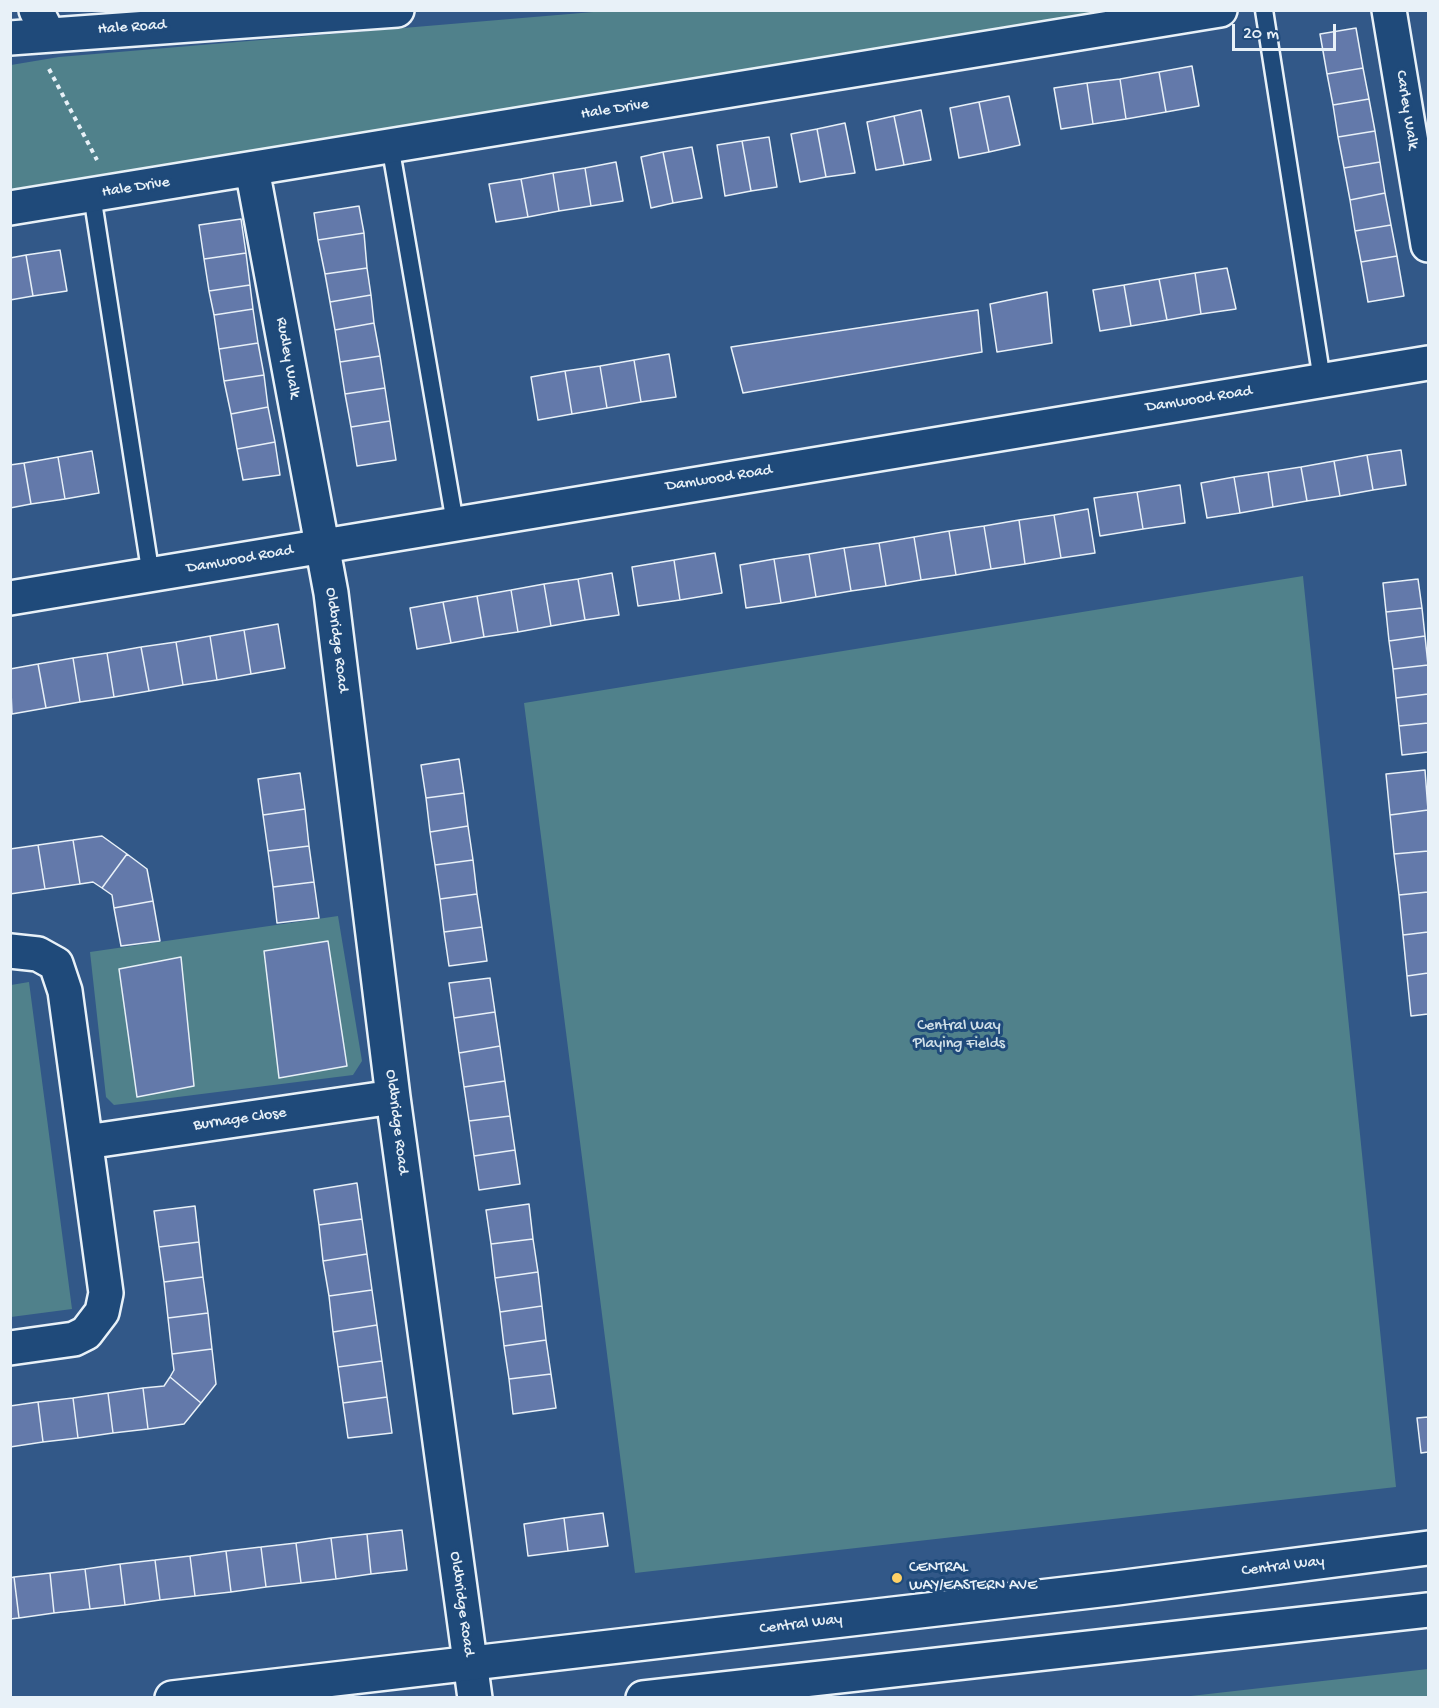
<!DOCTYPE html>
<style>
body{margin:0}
#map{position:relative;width:1439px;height:1708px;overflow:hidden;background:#325888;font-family:"Gochi Hand",sans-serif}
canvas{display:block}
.frame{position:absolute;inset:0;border:12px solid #e8f1f8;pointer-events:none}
.scale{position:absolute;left:1232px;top:24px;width:104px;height:27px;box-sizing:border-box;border:3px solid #e8f1f8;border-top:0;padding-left:8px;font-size:18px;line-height:21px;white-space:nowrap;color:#e8f1f8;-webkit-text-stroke:4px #1f4a7a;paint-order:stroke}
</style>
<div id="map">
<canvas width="1439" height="1708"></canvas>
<div class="frame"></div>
<div class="scale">20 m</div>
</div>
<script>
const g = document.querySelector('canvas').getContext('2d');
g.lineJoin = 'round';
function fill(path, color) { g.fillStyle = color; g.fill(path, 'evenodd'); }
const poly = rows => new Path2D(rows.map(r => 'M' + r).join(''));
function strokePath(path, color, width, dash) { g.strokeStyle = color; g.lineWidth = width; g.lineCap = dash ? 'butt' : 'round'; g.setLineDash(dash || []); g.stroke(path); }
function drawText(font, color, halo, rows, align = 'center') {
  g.font = font + ' "Gochi Hand",sans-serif'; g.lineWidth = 6; g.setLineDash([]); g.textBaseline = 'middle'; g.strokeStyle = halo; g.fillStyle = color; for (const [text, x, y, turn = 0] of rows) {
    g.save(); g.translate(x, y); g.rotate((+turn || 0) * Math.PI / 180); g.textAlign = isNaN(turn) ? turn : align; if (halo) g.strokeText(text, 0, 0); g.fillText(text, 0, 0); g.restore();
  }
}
const green = poly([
 [605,11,1107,11,547,104,11,189,11,65,59,57],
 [1303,576,1396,1487,635,1573,524,703],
 [338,916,362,1061,353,1075,114,1105,106,1097,90,952],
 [29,982,72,1309,11,1317,11,985],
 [1428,1669,1428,1697,1182,1697]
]);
const building = poly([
 [1356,28,1363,68,1327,74,1320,34,1356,28],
 [1192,66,1199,106,1166,112,1159,72,1192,66],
 [1363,68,1369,99,1333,105,1327,74,1363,68],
 [1159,72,1166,112,1126,119,1120,79,1159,72],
 [1120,79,1126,119,1093,124,1087,83,1120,79],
 [1087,83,1093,124,1061,129,1054,88,1087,83],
 [1009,96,1020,145,989,152,979,102,1009,96],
 [1369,99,1375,131,1338,137,1333,105,1369,99],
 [979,102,989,152,959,158,950,108,979,102],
 [921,110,931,160,904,165,894,116,921,110],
 [894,116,904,165,876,170,867,122,894,116],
 [845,123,855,173,826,177,817,129,845,123],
 [817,129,826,177,800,182,791,134,817,129],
 [1375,131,1380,162,1344,168,1338,137,1375,131],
 [769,137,777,187,751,191,742,141,769,137],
 [742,141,751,191,725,196,717,145,742,141],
 [692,147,702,198,673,203,663,152,692,147],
 [663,152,673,203,651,208,641,157,663,152],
 [616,162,623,201,591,206,585,168,616,162],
 [1380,162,1385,193,1350,200,1344,168,1380,162],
 [585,168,591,206,559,211,553,173,585,168],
 [553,173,559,211,528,217,521,179,553,173],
 [521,179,528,217,496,222,489,184,521,179],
 [1385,193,1391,225,1355,231,1350,200,1385,193],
 [359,206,364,233,318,240,314,213,359,206],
 [241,219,246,253,204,259,199,225,241,219],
 [1391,225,1397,256,1361,262,1355,231,1391,225],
 [364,233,367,268,325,274,318,240,364,233],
 [60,250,67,291,33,296,26,255,60,250],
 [246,253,250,285,209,291,204,259,246,253],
 [26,255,33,296,10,300,10,258,26,255],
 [1397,256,1404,296,1368,302,1361,262,1397,256],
 [367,268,371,295,330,302,325,274,367,268],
 [1227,268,1236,309,1201,314,1195,273,1227,268],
 [1195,273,1201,314,1167,320,1159,279,1195,273],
 [1159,279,1167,320,1131,326,1124,285,1159,279],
 [250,285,253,309,214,315,209,291,250,285],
 [1124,285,1131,326,1100,331,1093,290,1124,285],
 [1047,292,1052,343,997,352,990,304,1047,292],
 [371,295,374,323,335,330,330,302,371,295],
 [253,309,258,343,219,349,214,315,253,309],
 [978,310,982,352,743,393,731,347,978,310],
 [374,323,380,356,340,362,335,330,374,323],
 [258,343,264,375,224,381,219,349,258,343],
 [669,354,676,397,641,402,634,360,669,354],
 [380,356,385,388,345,394,340,362,380,356],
 [634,360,641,402,607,408,600,366,634,360],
 [600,366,607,408,572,414,565,371,600,366],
 [565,371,572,414,538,420,531,377,565,371],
 [264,375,268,407,231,414,224,381,264,375],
 [385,388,390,421,351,427,345,394,385,388],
 [268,407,275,442,237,449,231,414,268,407],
 [390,421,396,460,357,466,351,427,390,421],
 [275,442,280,475,243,480,237,449,275,442],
 [1401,450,1406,485,1373,490,1367,455,1401,450],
 [92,451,99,493,65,499,58,457,92,451],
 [1367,455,1373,490,1340,496,1334,461,1367,455],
 [58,457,65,499,31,504,24,463,58,457],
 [1334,461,1340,496,1307,501,1301,467,1334,461],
 [24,463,31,504,10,508,10,465,24,463],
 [1301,467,1307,501,1273,507,1268,472,1301,467],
 [1268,472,1273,507,1240,513,1234,477,1268,472],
 [1234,477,1240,513,1207,518,1201,483,1234,477],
 [1180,485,1185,523,1143,529,1137,492,1180,485],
 [1137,492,1143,529,1100,536,1094,498,1137,492],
 [1088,509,1095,553,1061,558,1054,515,1088,509],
 [1054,515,1061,558,1025,564,1019,520,1054,515],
 [1019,520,1025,564,991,569,984,526,1019,520],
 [984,526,991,569,956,575,949,531,984,526],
 [949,531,956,575,921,580,914,537,949,531],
 [914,537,921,580,886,586,879,543,914,537],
 [879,543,886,586,851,591,844,548,879,543],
 [844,548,851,591,816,597,809,554,844,548],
 [715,553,722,593,680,600,674,560,715,553],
 [809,554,816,597,781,603,774,559,809,554],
 [774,559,781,603,746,608,740,565,774,559],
 [674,560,680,600,638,606,632,567,674,560],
 [612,573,619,615,585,620,578,579,612,573],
 [578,579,585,620,551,626,544,584,578,579],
 [1418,579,1422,608,1386,612,1383,583,1418,579],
 [544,584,551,626,518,632,511,590,544,584],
 [511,590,518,632,484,637,477,596,511,590],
 [477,596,484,637,451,643,443,602,477,596],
 [443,602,451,643,417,649,410,608,443,602],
 [1422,608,1425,636,1389,641,1386,612,1422,608],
 [278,624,285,668,251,674,244,630,278,624],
 [244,630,251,674,217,680,210,636,244,630],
 [210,636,217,680,183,685,176,642,210,636],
 [1425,636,1428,665,1393,669,1389,641,1425,636],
 [176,642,183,685,149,691,141,647,176,642],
 [141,647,149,691,114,697,107,653,141,647],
 [107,653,114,697,80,702,73,658,107,653],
 [73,658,80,702,46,708,38,664,73,658],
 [38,664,46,708,12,714,10,669,38,664],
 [1428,665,1428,694,1396,698,1393,669,1428,665],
 [1428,694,1428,723,1399,726,1396,698,1428,694],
 [1428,723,1428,752,1402,755,1399,726,1428,723],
 [459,759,464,793,426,798,421,765,459,759],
 [1425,770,1428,810,1390,815,1386,774,1425,770],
 [300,773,305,809,263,815,258,779,300,773],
 [464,793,468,826,430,832,426,798,464,793],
 [305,809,309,846,268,851,263,815,305,809],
 [1428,810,1428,851,1394,854,1390,815,1428,810],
 [468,826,473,860,435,865,430,832,468,826],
 [102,836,127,854,102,888,93,882,80,884,73,840,102,836],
 [73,840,80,884,45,889,38,845,73,840],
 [38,845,45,889,10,894,10,849,38,845],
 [309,846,314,882,273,887,268,851,309,846],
 [1428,851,1428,892,1399,895,1394,854,1428,851],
 [127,854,147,869,153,901,114,908,112,895,102,888,127,854],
 [473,860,477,894,440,899,435,865,473,860],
 [314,882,319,918,277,923,273,887,314,882],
 [1428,892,1428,932,1403,935,1399,895,1428,892],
 [477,894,482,927,444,932,440,899,477,894],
 [153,901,160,941,121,946,114,908,153,901],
 [482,927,487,961,449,966,444,932,482,927],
 [1428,932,1428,973,1407,976,1403,935,1428,932],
 [328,941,347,1066,279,1078,264,951,328,941],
 [181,957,194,1086,137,1097,119,969,181,957],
 [1428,973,1428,1014,1411,1016,1407,976,1428,973],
 [490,978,495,1012,454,1018,449,983,490,978],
 [495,1012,500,1046,459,1053,454,1018,495,1012],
 [500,1046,505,1081,464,1087,459,1053,500,1046],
 [505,1081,510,1116,469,1121,464,1087,505,1081],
 [510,1116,515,1150,474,1156,469,1121,510,1116],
 [515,1150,520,1184,479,1190,474,1156,515,1150],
 [357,1183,362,1219,319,1225,314,1190,357,1183],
 [529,1204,533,1239,491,1244,486,1210,529,1204],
 [195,1206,199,1242,159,1247,154,1211,195,1206],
 [362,1219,367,1254,323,1261,319,1225,362,1219],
 [533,1239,538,1272,495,1278,491,1244,533,1239],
 [199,1242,203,1277,164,1282,159,1247,199,1242],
 [367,1254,372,1290,329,1296,323,1261,367,1254],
 [538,1272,542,1306,500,1312,495,1278,538,1272],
 [203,1277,208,1313,168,1318,164,1282,203,1277],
 [372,1290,377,1325,333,1332,329,1296,372,1290],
 [542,1306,546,1340,504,1346,500,1312,542,1306],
 [208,1313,212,1349,172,1354,168,1318,208,1313],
 [377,1325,382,1361,338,1367,333,1332,377,1325],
 [546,1340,551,1374,509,1379,504,1346,546,1340],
 [212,1349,216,1384,201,1403,170,1377,174,1370,172,1354,212,1349],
 [382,1361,387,1397,343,1403,338,1367,382,1361],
 [551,1374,556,1408,513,1414,509,1379,551,1374],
 [170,1377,201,1403,184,1424,148,1429,143,1388,164,1386,170,1377],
 [143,1388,148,1429,113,1433,108,1393,143,1388],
 [108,1393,113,1433,78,1438,73,1398,108,1393],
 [387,1397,392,1433,348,1438,343,1403,387,1397],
 [73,1398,78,1438,43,1442,38,1402,73,1398],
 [38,1402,43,1442,10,1447,10,1406,38,1402],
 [1428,1417,1428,1452,1421,1453,1417,1418,1428,1417],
 [603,1513,608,1546,568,1551,564,1518,603,1513],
 [564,1518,568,1551,528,1556,524,1524,564,1518],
 [402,1530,407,1570,371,1574,367,1534,402,1530],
 [367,1534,371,1574,336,1579,331,1538,367,1534],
 [331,1538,336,1579,301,1583,296,1543,331,1538],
 [296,1543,301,1583,266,1587,261,1547,296,1543],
 [261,1547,266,1587,231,1592,226,1551,261,1547],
 [226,1551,231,1592,195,1596,190,1556,226,1551],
 [190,1556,195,1596,160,1600,155,1560,190,1556],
 [155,1560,160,1600,125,1605,120,1564,155,1560],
 [120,1564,125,1605,90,1609,85,1569,120,1564],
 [85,1569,90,1609,54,1613,50,1573,85,1569],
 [50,1573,54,1613,19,1618,14,1577,50,1573],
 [14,1577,19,1618,10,1619,10,1578,14,1577]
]);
const path = poly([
 [49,69,97,160]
]);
const lane = poly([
 [1264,10,1322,380],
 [390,145,455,523],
 [92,195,151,576]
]);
const street = poly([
 [36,10,48,34],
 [1389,10,1428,245],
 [252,169,331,593,393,1097,475,1698],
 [10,208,1220,10],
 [10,598,1428,363],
 [10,951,38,954,56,964,65,991,106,1293,102,1312,86,1333,74,1339,10,1348],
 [86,1142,393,1097]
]);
const secondary = poly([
 [10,38,397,10],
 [172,1698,1117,1588,1428,1548],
 [643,1698,1428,1610]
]);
const markers = [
 [897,1578,6,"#ffd166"]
];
const streetNames = [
 ["Hale Road",132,28,-4],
 ["Hale Drive",615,110,-9],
 ["Carley Walk",1406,110,81],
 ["Hale Drive",136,188,-9],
 ["Rudley Walk",287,358,80],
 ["Damwood Road",1199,400,-9],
 ["Damwood Road",719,479,-9],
 ["Damwood Road",240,560,-10],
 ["Oldbridge Road",336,640,83],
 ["Burnage Close",240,1120,-8],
 ["Oldbridge Road",396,1122,83],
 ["Central Way",1283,1567,-7],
 ["Oldbridge Road",461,1604,82],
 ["Central Way",801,1625,-7]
];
const parkNames = [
 ["Central Way",959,1027],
 ["Playing Fields",959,1045]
];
const poiNames = [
 ["CENTRAL",909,1569],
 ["WAY/EASTERN AVE",909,1587]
];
fill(green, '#50818b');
fill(building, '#6379aa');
strokePath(building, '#e8f1f8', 1.5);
strokePath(lane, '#e8f1f8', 21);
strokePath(street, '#e8f1f8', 38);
strokePath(secondary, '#e8f1f8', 38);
strokePath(path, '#e8f1f8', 4, [4.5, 4.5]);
strokePath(lane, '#1f4a7a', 16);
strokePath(street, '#1f4a7a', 33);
strokePath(secondary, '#1f4a7a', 33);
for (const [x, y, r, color] of markers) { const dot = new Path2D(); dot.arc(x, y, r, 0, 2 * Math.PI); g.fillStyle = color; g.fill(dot); strokePath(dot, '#1f4a7a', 2); }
drawText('16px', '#e8f1f8', '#1f4a7a', streetNames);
drawText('16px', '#d1e0e8', '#1f4a7a', parkNames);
drawText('16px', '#e8f1f8', '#1f4a7a', poiNames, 'left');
</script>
